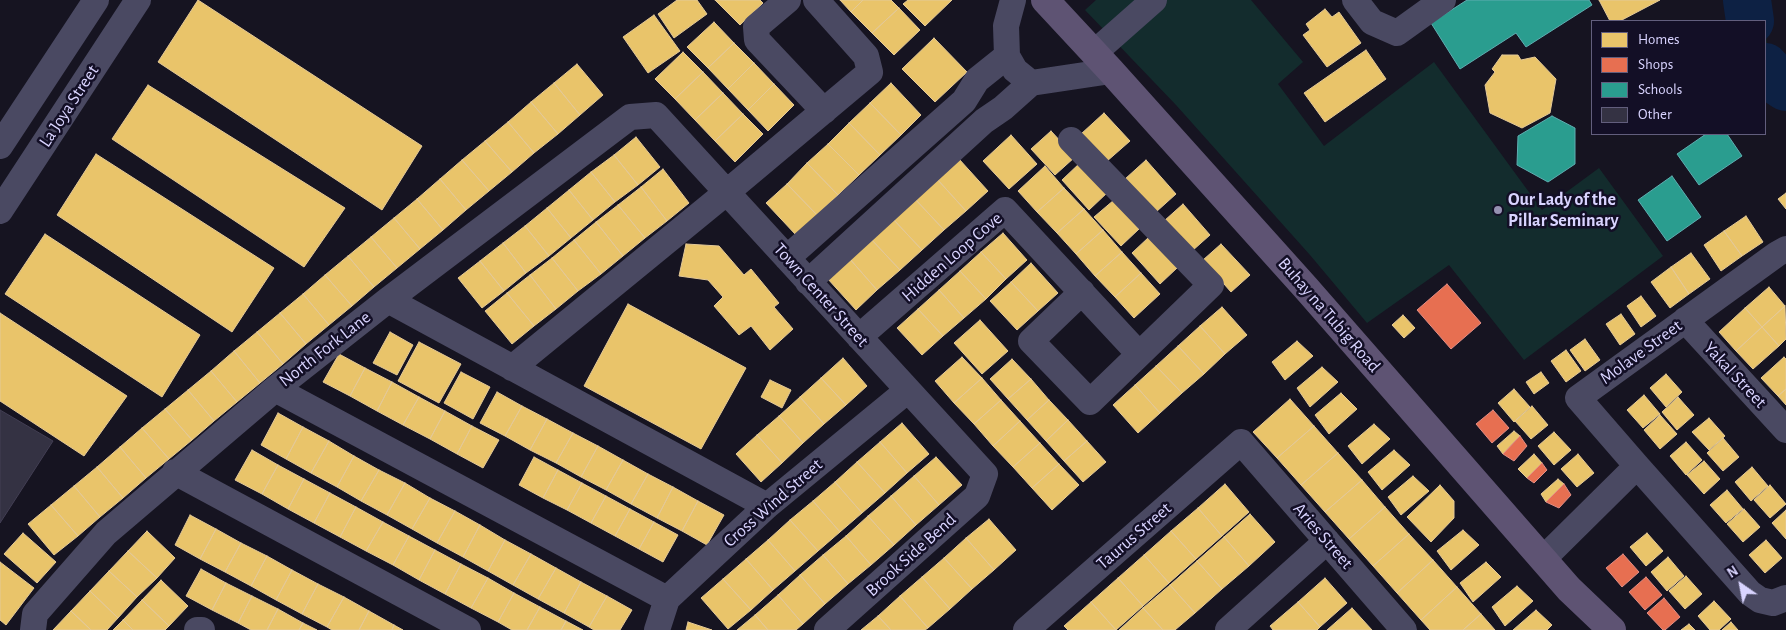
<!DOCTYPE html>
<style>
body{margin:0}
#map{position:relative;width:1786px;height:630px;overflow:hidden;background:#161421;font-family:"Alegreya Sans",sans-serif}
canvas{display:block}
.legend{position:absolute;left:1591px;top:20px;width:175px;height:115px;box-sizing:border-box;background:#130f26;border:1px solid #625e7d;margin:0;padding:6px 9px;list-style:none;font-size:15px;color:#d9d4ff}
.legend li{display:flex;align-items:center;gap:10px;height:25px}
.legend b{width:25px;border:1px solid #625e7d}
.north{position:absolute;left:1716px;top:560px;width:50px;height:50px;-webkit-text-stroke:4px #130f26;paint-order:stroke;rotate:327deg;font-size:14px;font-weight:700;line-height:20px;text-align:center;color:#d9d4ff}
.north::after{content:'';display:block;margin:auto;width:18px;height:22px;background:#d9d4ff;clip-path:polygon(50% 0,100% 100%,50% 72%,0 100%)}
</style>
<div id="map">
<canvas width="1786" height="630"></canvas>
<ul class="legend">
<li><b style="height:14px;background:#e9c46a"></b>Homes</li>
<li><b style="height:14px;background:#e76f51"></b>Shops</li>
<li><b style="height:14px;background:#2a9d8f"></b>Schools</li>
<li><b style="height:14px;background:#343243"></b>Other</li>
</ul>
<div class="north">N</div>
</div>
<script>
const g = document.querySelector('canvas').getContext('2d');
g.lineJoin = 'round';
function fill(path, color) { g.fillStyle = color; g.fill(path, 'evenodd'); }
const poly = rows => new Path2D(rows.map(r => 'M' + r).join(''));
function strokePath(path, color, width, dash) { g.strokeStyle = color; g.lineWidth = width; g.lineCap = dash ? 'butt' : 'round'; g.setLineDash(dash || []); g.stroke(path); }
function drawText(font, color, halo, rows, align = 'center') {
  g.font = font + ' "Alegreya Sans",sans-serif'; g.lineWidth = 5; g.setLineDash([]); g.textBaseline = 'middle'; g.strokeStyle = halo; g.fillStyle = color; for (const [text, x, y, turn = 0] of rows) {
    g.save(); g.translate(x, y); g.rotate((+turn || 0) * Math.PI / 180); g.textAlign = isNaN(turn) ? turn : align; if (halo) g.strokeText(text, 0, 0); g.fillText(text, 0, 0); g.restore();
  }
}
const green = poly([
 [1096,0,1251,0,1303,62,1278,84,1324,146,1434,62,1542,210,1599,168,1663,256,1524,360,1449,265,1367,323,1310,255,1176,105,1085,10],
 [1731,0,1763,0,1768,57,1786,69,1786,102,1765,83,1765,21,1734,21]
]);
const homes = poly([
 [198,0,422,146,382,210,158,62,198,0],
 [677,0,697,0,707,14,674,38,658,14,677,0],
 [715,0,760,0,763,3,740,25,715,0],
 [840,0,863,0,851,12,840,0],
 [863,0,891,0,899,8,872,33,851,12,863,0],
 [908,0,952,0,925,26,903,4,908,0],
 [1599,0,1660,0,1620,21,1610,21,1599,0],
 [899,8,920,30,894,55,872,33,899,8],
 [1325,9,1332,17,1339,12,1361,43,1327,67,1303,35,1310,30,1306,24,1325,9],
 [654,15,680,51,648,73,623,37,654,15],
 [714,22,734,43,708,68,687,47,714,22],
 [934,38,967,72,935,102,902,69,934,38],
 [734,43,754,63,728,89,708,68,734,43],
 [1366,50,1386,79,1325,122,1304,93,1366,50],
 [683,52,703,72,675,99,655,79,683,52],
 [1502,55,1518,55,1521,60,1535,57,1556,79,1550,113,1522,128,1490,113,1485,85,1495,72,1492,69,1502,55],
 [754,63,774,84,748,110,728,89,754,63],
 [577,64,603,95,580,115,554,83,577,64],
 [703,72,723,93,695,120,675,99,703,72],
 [554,83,580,115,558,134,531,102,554,83],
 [891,83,921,115,901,135,870,103,891,83],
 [774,84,794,105,768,131,748,110,774,84],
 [148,85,345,208,304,267,112,139,148,85],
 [723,93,743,114,715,141,695,120,723,93],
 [531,102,558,134,534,153,508,122,531,102],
 [870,103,901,135,880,155,849,123,870,103],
 [1104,113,1130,141,1106,162,1081,134,1104,113],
 [743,114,763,134,735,162,715,141,743,114],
 [508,122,534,153,512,172,485,141,508,122],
 [849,123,880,155,859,175,828,144,849,123],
 [1051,131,1075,157,1055,175,1031,149,1051,131],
 [1011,135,1037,164,1009,189,983,161,1011,135],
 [636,137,660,167,638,185,614,155,636,137],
 [485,141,512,172,489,191,462,160,485,141],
 [828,144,859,175,838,195,807,163,828,144],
 [96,154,274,268,232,332,57,215,96,154],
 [614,155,638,185,615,202,591,172,614,155],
 [959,159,988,191,966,211,937,179,959,159],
 [462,160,489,191,466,210,440,179,462,160],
 [1146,160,1176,194,1156,212,1125,179,1146,160],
 [1081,162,1108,192,1089,210,1062,180,1081,162],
 [807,163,838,195,817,215,787,184,807,163],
 [1045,166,1064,188,1037,212,1018,191,1045,166],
 [663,169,689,203,667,221,641,187,663,169],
 [591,172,615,202,593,220,569,190,591,172],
 [440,179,466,210,443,230,417,199,440,179],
 [937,179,966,211,944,230,915,199,937,179],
 [787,184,817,215,796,235,766,203,787,184],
 [641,187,667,221,645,238,618,205,641,187],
 [1064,188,1084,209,1057,233,1037,212,1064,188],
 [569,190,593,220,571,238,547,208,569,190],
 [1786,193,1786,209,1778,199,1786,193],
 [417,199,443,230,420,249,394,218,417,199],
 [915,199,944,230,922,250,893,219,915,199],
 [1114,200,1139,229,1121,246,1094,217,1114,200],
 [1183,204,1210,235,1192,251,1164,221,1183,204],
 [618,205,645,238,623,256,596,222,618,205],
 [547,208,571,238,549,256,525,226,547,208],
 [1084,209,1103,230,1076,254,1057,233,1084,209],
 [1746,216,1763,242,1742,256,1724,231,1746,216],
 [394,218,420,249,397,268,371,237,394,218],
 [893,219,922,250,900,270,871,239,893,219],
 [596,222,623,256,601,274,574,240,596,222],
 [525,226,549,256,526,273,503,243,525,226],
 [1103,230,1122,252,1095,276,1076,254,1103,230],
 [1724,231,1742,256,1721,271,1704,245,1724,231],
 [1003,233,1027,260,1006,279,981,252,1003,233],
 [45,234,200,335,162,397,5,294,45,234],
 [371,237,397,268,374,287,348,256,371,237],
 [1149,237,1177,268,1160,284,1132,253,1149,237],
 [871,239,900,270,877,290,849,258,871,239],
 [574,240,601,274,578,291,552,258,574,240],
 [503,243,526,273,504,291,480,261,503,243],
 [686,244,719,246,744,275,751,269,779,303,774,307,793,329,770,350,751,326,739,335,714,306,723,297,708,280,679,276,686,244],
 [1221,244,1250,275,1231,292,1203,260,1221,244],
 [981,252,1006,279,986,299,960,271,981,252],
 [1122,252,1141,273,1115,297,1095,276,1122,252],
 [1691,253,1710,279,1689,294,1671,267,1691,253],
 [348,256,374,287,352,306,325,275,348,256],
 [552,258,578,291,556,309,530,275,552,258],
 [849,258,877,290,856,310,827,278,849,258],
 [480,261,504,291,482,308,458,278,480,261],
 [1031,263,1058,293,1038,311,1011,282,1031,263],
 [1671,267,1689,294,1670,308,1651,282,1671,267],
 [960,271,986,299,964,318,939,290,960,271],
 [1141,273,1160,294,1134,318,1115,297,1141,273],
 [325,275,352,306,329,325,303,294,325,275],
 [530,275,556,309,534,326,507,293,530,275],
 [1011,282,1038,311,1017,330,990,301,1011,282],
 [1769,287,1785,306,1762,327,1745,308,1769,287],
 [939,290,964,318,943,336,918,309,939,290],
 [507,293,534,326,512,344,485,311,507,293],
 [303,294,329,325,306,344,280,313,303,294],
 [1641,296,1656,316,1641,327,1627,306,1641,296],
 [628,304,746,368,701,449,584,386,628,304],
 [1785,306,1786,339,1779,346,1762,327,1785,306],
 [1222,307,1247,335,1225,354,1200,326,1222,307],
 [1745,308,1762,327,1736,351,1719,332,1745,308],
 [918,309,943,336,922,355,897,328,918,309],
 [0,313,127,396,84,456,0,401,0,313],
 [280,313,306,344,283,364,257,332,280,313],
 [1621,314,1635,334,1620,345,1606,324,1621,314],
 [1403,315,1415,328,1404,338,1392,325,1403,315],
 [980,320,1008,351,982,374,954,343,980,320],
 [1200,326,1225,354,1204,374,1178,346,1200,326],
 [1762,327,1779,346,1753,369,1736,351,1762,327],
 [257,332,283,364,260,383,234,351,257,332],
 [390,332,413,345,397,375,373,363,390,332],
 [1585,339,1600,360,1585,371,1570,350,1585,339],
 [1297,341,1313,356,1285,380,1272,362,1297,341],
 [419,342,461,364,439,403,398,381,419,342],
 [1178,346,1204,374,1182,393,1156,366,1178,346],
 [1566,350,1581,371,1566,382,1551,361,1566,350],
 [234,351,260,383,237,402,211,371,234,351],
 [339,354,365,368,350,396,323,382,339,354],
 [962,357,982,378,954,403,935,381,962,357],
 [1784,357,1786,359,1786,389,1778,396,1761,378,1784,357],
 [843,358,867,386,846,405,821,378,843,358],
 [1012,359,1031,379,1008,399,990,379,1012,359],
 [1156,366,1182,393,1160,413,1135,385,1156,366],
 [1322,367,1338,382,1310,407,1297,388,1322,367],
 [365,368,392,382,377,411,350,396,365,368],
 [211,371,237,402,214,421,188,390,211,371],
 [461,372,490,387,473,419,444,403,461,372],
 [1541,372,1549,383,1534,394,1526,382,1541,372],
 [1666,374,1682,392,1666,407,1650,388,1666,374],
 [821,378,846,405,824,424,800,397,821,378],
 [982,378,1001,400,974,424,954,403,982,378],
 [1031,379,1049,400,1027,420,1008,399,1031,379],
 [770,380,791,390,782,408,761,397,770,380],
 [392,382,419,397,403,425,377,411,392,382],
 [1135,385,1160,413,1138,433,1113,405,1135,385],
 [1514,389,1530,407,1514,422,1498,403,1514,389],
 [1786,389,1786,405,1778,396,1786,389],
 [188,390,214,421,192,440,165,409,188,390],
 [497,392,522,406,505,436,480,423,497,392],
 [1341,393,1357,409,1329,434,1315,415,1341,393],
 [1644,395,1660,414,1643,428,1627,410,1644,395],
 [419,397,445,411,430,439,403,425,419,397],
 [800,397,824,424,803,443,779,416,800,397],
 [1678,397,1694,415,1677,430,1662,412,1678,397],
 [1290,399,1314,426,1277,458,1253,432,1290,399],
 [1001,400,1020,421,993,446,974,424,1001,400],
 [1049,400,1068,420,1046,441,1027,420,1049,400],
 [522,406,547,419,530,450,505,436,522,406],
 [1532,406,1548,425,1531,439,1515,421,1532,406],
 [165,409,192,440,169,459,142,428,165,409],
 [445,411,472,426,457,454,430,439,445,411],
 [278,413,303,427,286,459,261,445,278,413],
 [1660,415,1677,434,1660,449,1644,430,1660,415],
 [779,416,803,443,782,463,757,435,779,416],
 [1709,418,1725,436,1709,450,1692,432,1709,418],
 [547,419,573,433,556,463,530,450,547,419],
 [1068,420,1087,441,1064,461,1046,441,1068,420],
 [1020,421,1040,443,1013,467,993,446,1020,421],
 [902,423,929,454,907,473,880,442,902,423],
 [1374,424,1390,439,1362,464,1348,446,1374,424],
 [472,426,499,440,483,468,457,454,472,426],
 [1314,426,1338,453,1301,485,1277,458,1314,426],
 [303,427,329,441,311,473,286,459,303,427],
 [142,428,169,459,146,478,120,447,142,428],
 [1514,431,1520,436,1503,454,1497,446,1514,431],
 [1554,432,1571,450,1554,465,1538,446,1554,432],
 [573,433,598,446,581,477,556,463,573,433],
 [757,435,782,463,761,482,736,454,757,435],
 [1723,438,1739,457,1723,471,1707,453,1723,438],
 [329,441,354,456,337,487,311,473,329,441],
 [1087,441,1106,462,1083,482,1064,461,1087,441],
 [880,442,907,473,885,493,857,462,880,442],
 [1686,442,1702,460,1686,475,1670,456,1686,442],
 [1040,443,1059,464,1032,488,1013,467,1040,443],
 [598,446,623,460,606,490,581,477,598,446],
 [120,447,146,478,123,498,97,467,120,447],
 [252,450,278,465,262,494,235,480,252,450],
 [1394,450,1410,465,1382,490,1368,472,1394,450],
 [1338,453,1362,480,1325,512,1301,485,1338,453],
 [1534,454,1542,463,1527,478,1518,469,1534,454],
 [1578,454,1594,473,1577,487,1561,469,1578,454],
 [354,456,379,470,361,501,337,487,354,456],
 [534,457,558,470,543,498,519,485,534,457],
 [936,457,962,485,939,505,914,476,936,457],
 [623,460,648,474,631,504,606,490,623,460],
 [1704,461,1720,479,1704,494,1687,475,1704,461],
 [857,462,885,493,862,513,835,482,857,462],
 [1059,464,1079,485,1052,510,1032,488,1059,464],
 [278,465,304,479,288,509,262,494,278,465],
 [97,467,123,498,100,517,74,486,97,467],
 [1752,467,1768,486,1751,501,1735,482,1752,467],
 [379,470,405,483,387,515,361,501,379,470],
 [558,470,582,483,567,510,543,498,558,470],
 [648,474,673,487,657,518,631,504,648,474],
 [914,476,939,505,916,525,891,496,914,476],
 [1413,476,1429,491,1401,515,1388,497,1413,476],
 [304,479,330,493,314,523,288,509,304,479],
 [1558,479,1564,484,1546,502,1541,494,1558,479],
 [1362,480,1385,507,1349,539,1325,512,1362,480],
 [835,482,862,513,840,532,813,501,835,482],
 [405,483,430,498,412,529,387,515,405,483],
 [582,483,606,496,591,523,567,510,582,483],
 [1225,484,1249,512,1222,536,1198,508,1225,484],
 [1440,485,1454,501,1454,518,1431,542,1407,517,1440,485],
 [1770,485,1786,504,1770,518,1754,500,1770,485],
 [74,486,100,517,78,536,51,505,74,486],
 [673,487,698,501,682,531,657,518,673,487],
 [1727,490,1743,509,1726,523,1710,505,1727,490],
 [330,493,356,507,340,537,314,523,330,493],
 [606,496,630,509,615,536,591,523,606,496],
 [891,496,916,525,894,545,868,516,891,496],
 [430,498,455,511,437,543,412,529,430,498],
 [698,501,724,515,707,545,682,531,698,501],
 [813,501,840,532,818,551,790,520,813,501],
 [51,505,78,536,54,555,28,524,51,505],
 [356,507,383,522,366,551,340,537,356,507],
 [1385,507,1409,534,1373,566,1349,539,1385,507],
 [1198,508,1222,536,1196,559,1171,531,1198,508],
 [630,509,654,522,639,549,615,536,630,509],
 [1744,509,1760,527,1743,542,1727,524,1744,509],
 [1786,510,1786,539,1772,523,1786,510],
 [455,511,480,525,463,557,437,543,455,511],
 [1250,514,1275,542,1249,566,1224,537,1250,514],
 [190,515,216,529,200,559,175,545,190,515],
 [868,516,894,545,871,565,846,536,868,516],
 [989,519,1016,550,994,570,966,538,989,519],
 [790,520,818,551,795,571,768,540,790,520],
 [383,522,409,536,393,565,366,551,383,522],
 [654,522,678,535,663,562,639,549,654,522],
 [480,525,505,540,488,571,463,557,480,525],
 [216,529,241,543,225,572,200,559,216,529],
 [1463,530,1479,545,1451,570,1437,551,1463,530],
 [147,531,175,558,157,578,128,551,147,531],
 [1171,531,1196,559,1169,583,1144,555,1171,531],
 [23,533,56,562,37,583,4,554,23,533],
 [1647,533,1663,551,1646,566,1630,547,1647,533],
 [1409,534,1433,560,1397,593,1373,566,1409,534],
 [409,536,435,550,419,580,393,565,409,536],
 [846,536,871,565,848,584,823,555,846,536],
 [1224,537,1249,566,1222,589,1197,561,1224,537],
 [966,538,994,570,972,589,944,558,966,538],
 [505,540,531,554,513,585,488,571,505,540],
 [768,540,795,571,773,590,746,559,768,540],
 [1766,540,1782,558,1765,573,1749,555,1766,540],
 [241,543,267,556,251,586,225,572,241,543],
 [435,550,461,564,445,594,419,580,435,550],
 [128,551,157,578,137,597,109,571,128,551],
 [531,554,556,568,538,599,513,585,531,554],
 [823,555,848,584,825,604,800,575,823,555],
 [1144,555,1169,583,1143,606,1118,578,1144,555],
 [267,556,292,570,276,600,251,586,267,556],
 [1668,557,1684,576,1667,591,1651,572,1668,557],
 [944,558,972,589,950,609,922,577,944,558],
 [746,559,773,590,751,610,723,579,746,559],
 [1433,560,1457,587,1421,620,1397,593,1433,560],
 [1197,561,1222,589,1195,613,1170,585,1197,561],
 [0,562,34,588,6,625,0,620,0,562],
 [1486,562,1501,577,1473,602,1460,583,1486,562],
 [461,564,488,578,471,608,445,594,461,564],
 [556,568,581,582,564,613,538,599,556,568],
 [201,569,226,583,212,610,186,596,201,569],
 [292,570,318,584,302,614,276,600,292,570],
 [109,571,137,597,118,618,90,591,109,571],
 [800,575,825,604,803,624,778,595,800,575],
 [1686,576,1702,594,1685,609,1669,591,1686,576],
 [922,577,950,609,928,628,900,596,922,577],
 [488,578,514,593,498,622,471,608,488,578],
 [1118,578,1143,606,1116,630,1091,602,1118,578],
 [1325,578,1347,603,1320,627,1298,602,1325,578],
 [723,579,751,610,728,629,701,598,723,579],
 [161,580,188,606,169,626,142,600,161,580],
 [581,582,607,596,589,627,564,613,581,582],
 [226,583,252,596,238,623,212,610,226,583],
 [318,584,344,597,327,627,302,614,318,584],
 [1170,585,1195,613,1175,630,1163,630,1143,608,1170,585],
 [1517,586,1533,601,1505,626,1492,607,1517,586],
 [1457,587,1481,614,1463,630,1430,630,1421,620,1457,587],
 [90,591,118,618,107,630,91,630,71,611,90,591],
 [514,593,540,607,527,630,512,630,498,622,514,593],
 [778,595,803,624,796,630,768,630,755,615,778,595],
 [252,596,278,609,267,630,251,630,238,623,252,596],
 [607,596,632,610,620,630,594,630,589,627,607,596],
 [900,596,928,628,925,630,891,630,878,616,900,596],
 [344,597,369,611,359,630,332,630,327,627,344,597],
 [142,600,169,626,165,630,133,630,123,620,142,600],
 [1714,601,1731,619,1719,630,1710,630,1698,616,1714,601],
 [1091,602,1116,630,1068,630,1064,626,1091,602],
 [1298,602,1320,627,1317,630,1273,630,1270,626,1298,602],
 [540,607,566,621,561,630,527,630,540,607],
 [1143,608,1163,630,1119,630,1143,608],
 [1352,608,1372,630,1327,630,1352,608],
 [278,609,303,623,299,630,267,630,278,609],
 [1536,610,1552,625,1547,630,1513,630,1536,610],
 [71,611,91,630,53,630,71,611],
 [369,611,394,625,392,630,359,630,369,611],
 [1481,614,1495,630,1463,630,1481,614],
 [755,615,768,630,737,630,755,615],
 [878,616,891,630,861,630,878,616],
 [123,620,133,630,113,630,123,620],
 [566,621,583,630,561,630,566,621],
 [688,622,712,630,686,630,688,622],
 [1731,622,1738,630,1722,630,1731,622],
 [303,623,317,630,299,630,303,623],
 [1689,624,1695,630,1681,630,1689,624],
 [394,625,403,630,392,630,394,625]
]);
const shops = poly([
 [1447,284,1481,323,1451,349,1417,310,1447,284],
 [1493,410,1509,428,1492,443,1476,424,1493,410],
 [1520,436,1527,446,1514,461,1503,454,1520,436],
 [1542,463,1547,470,1534,483,1527,478,1542,463],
 [1564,484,1571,495,1559,508,1546,502,1564,484],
 [1623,554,1639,572,1622,587,1606,568,1623,554],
 [1646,577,1662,595,1645,610,1629,592,1646,577],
 [1664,598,1680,617,1665,630,1663,630,1647,613,1664,598]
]);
const schools = poly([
 [1467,0,1589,0,1592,5,1526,47,1516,33,1460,69,1431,23,1467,0],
 [1552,116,1575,128,1575,164,1548,182,1517,165,1518,136,1552,116],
 [1706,134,1727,134,1742,156,1699,185,1677,154,1706,134],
 [1672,176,1701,217,1667,241,1638,200,1672,176]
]);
const river = poly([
 [1747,0,1750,21],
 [1765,67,1777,81,1786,87]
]);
const building = poly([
 [0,410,53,441,0,523,0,410]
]);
const minor = poly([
 [788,0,756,27,757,40,824,111],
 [1013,0,1006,26,1007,56,1015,70,1031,83,1111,71],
 [1355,0,1372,22,1397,33,1443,0],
 [1094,53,1154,0],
 [1071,140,1211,285,1090,402,1031,341,1082,292],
 [0,146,96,0],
 [0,211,138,0],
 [1786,249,1777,254,1578,398,1637,466,1750,593,1760,600,1773,603,1786,598],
 [787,258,964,101,977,80,1007,56],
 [808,282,984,121,1003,108,1031,83],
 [388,300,767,506],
 [1685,320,1786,430],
 [859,337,1005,210,1139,354],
 [512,368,727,192,870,72,866,56,816,0],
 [275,389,667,599],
 [175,472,468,630],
 [1543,559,1637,466],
 [33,630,35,614,106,533,275,389,388,300,630,117,656,115,985,474,977,496,827,630],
 [197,630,202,630],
 [657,630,667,599,767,506,908,390],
 [1026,630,1241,442,1404,630],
 [1228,630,1327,541]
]);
const major = poly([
 [1045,0,1111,71,1306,288,1569,589,1612,630]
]);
const markers = [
 [1498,210,5,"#9591b1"]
];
const streetNames = [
 ["La Joya Street",69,106,-57],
 ["Hidden Loop Cove",952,257,-41],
 ["Town Center Street",821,295,48],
 ["Buhay na Tubig Road",1329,315,49],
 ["North Fork Lane",325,349,-38],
 ["Molave Street",1641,352,-36],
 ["Yakal Street",1735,375,47],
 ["Cross Wind Street",773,503,-41],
 ["Taurus Street",1134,536,-41],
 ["Aries Street",1323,536,49],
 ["Brook Side Bend",911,555,-42]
];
const poiNames = [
 ["Our Lady of the",1508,200],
 ["Pillar Seminary",1508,221]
];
fill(green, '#132c2d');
fill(homes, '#e9c46a');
strokePath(homes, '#e4c997', 1);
fill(shops, '#e76f51');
strokePath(shops, '#e38d85', 1);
fill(schools, '#2a9d8f');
strokePath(schools, '#5eaeb1', 1);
strokePath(river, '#0d2144', 48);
fill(building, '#343243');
strokePath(building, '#433f54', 1);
strokePath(minor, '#4a4962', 26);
strokePath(major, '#5e5373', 28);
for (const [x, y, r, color] of markers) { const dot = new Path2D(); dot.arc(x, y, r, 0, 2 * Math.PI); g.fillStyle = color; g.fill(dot); strokePath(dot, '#130f26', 2); }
drawText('18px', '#d9d4ff', '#130f26', streetNames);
drawText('bold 18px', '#d9d4ff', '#130f26', poiNames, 'left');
</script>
